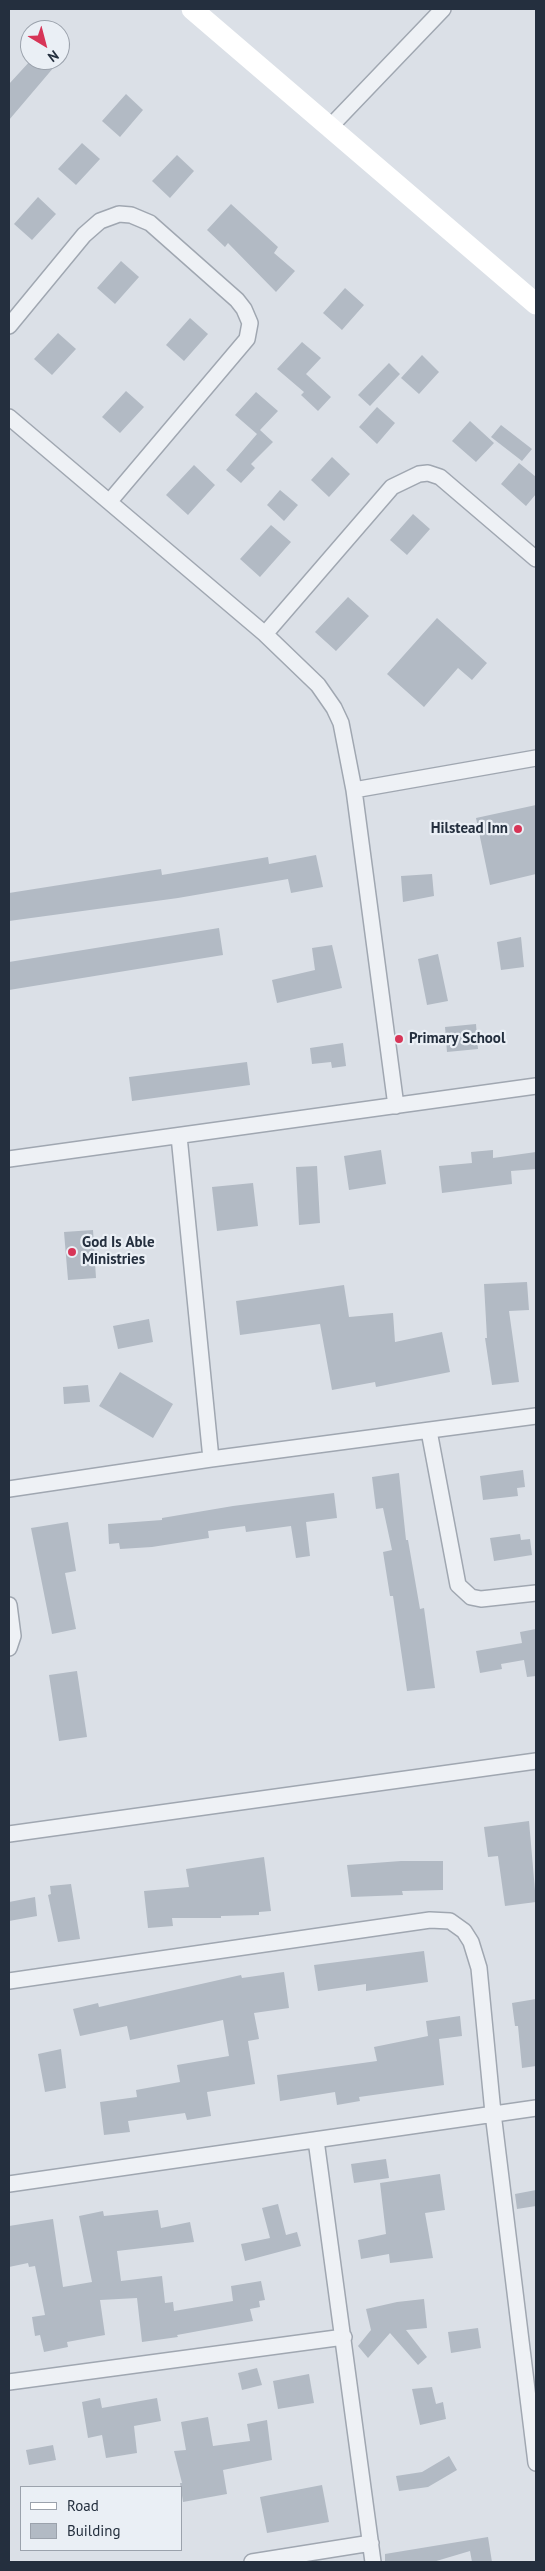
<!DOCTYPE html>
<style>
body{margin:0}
#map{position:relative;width:545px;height:2571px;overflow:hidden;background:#dbe0e7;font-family:"PT Sans",sans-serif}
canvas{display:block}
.frame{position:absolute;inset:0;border:10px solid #242f3e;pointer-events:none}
.legend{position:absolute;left:20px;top:2486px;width:162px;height:65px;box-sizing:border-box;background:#eaeff5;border:1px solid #9ba2ac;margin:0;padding:6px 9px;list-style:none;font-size:15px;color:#242f3e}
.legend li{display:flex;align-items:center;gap:10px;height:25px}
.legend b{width:25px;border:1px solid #9ba2ac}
.north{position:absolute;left:20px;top:20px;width:50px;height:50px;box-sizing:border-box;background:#eaeff5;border:1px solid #9ba2ac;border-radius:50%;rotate:143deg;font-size:14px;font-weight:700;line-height:20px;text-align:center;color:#242f3e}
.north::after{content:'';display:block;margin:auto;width:18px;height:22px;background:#d73557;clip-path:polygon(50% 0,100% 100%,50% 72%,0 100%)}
</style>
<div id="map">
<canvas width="545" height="2571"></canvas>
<div class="frame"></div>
<ul class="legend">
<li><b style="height:6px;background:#fff"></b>Road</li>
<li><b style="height:14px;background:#b2bac4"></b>Building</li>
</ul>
<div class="north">N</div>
</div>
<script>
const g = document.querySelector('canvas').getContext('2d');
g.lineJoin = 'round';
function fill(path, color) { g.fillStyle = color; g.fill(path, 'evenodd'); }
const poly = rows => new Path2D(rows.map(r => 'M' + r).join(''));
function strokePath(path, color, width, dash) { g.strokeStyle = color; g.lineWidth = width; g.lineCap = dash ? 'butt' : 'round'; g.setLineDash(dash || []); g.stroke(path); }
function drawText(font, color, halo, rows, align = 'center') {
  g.font = font + ' "PT Sans",sans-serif'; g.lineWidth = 4.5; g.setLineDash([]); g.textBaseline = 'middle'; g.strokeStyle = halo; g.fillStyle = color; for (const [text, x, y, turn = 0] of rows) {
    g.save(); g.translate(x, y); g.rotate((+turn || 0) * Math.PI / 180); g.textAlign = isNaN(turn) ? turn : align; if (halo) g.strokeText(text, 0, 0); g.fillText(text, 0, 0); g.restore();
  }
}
const building = poly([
 [31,60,60,60,9,120,9,84],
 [126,94,143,110,120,137,102,121],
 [82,143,100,159,76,185,58,169],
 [177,155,194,171,170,198,152,181],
 [38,197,56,214,32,240,14,224],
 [231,204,278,247,274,253,295,271,276,292,228,243,225,247,207,230],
 [121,261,139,277,115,304,97,288],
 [345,288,364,305,342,330,323,313],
 [190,318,208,334,184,361,166,345],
 [58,333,76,349,52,375,34,359],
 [302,342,321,358,306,374,331,397,318,411,301,395,304,392,277,369],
 [422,355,439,372,419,394,401,378],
 [389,363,400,374,370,406,358,395],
 [126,391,144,407,120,433,102,417],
 [256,392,278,411,260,430,273,442,251,464,255,468,241,483,226,470,257,434,235,415],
 [377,407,395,423,377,444,359,427],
 [470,421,494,443,476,462,452,441],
 [501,425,532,449,522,461,491,437],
 [332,457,350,474,329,497,311,480],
 [519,463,536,477,536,494,526,506,501,484],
 [194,465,215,485,188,515,166,495],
 [280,490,298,505,284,521,267,505],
 [413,514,430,529,407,555,390,540],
 [271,525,291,542,260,577,240,559],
 [348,597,369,616,336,651,315,632],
 [437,618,487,663,472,680,458,668,424,707,387,674],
 [536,805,536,874,490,885,476,818],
 [316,855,323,887,291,893,288,879,178,898,9,921,9,893,161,869,162,875,268,857,269,864],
 [432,874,434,896,403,902,401,876],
 [219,928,223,955,9,990,9,962],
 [521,937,524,967,501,970,497,942],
 [332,945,342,988,277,1003,272,980,315,970,312,948],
 [438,954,448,1001,427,1005,418,959],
 [476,1024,478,1049,447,1052,445,1027],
 [343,1043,346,1066,332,1068,331,1062,312,1064,310,1048],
 [247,1062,250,1085,132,1101,129,1077],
 [381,1150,386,1184,349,1190,344,1156],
 [493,1150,493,1158,536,1152,536,1169,511,1171,512,1184,442,1193,439,1166,472,1163,471,1152],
 [317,1166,320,1223,299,1225,296,1167],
 [253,1183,258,1226,217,1231,212,1187],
 [93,1230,96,1278,68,1280,64,1232],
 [527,1282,529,1310,509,1311,519,1382,492,1385,485,1338,487,1338,484,1284],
 [344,1285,349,1317,393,1313,395,1342,442,1332,450,1372,376,1387,375,1382,332,1390,320,1324,240,1335,236,1301],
 [149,1319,153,1342,118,1349,113,1326],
 [120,1372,173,1404,153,1438,99,1406],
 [88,1385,90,1402,64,1404,63,1387],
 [523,1470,525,1487,517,1488,518,1496,483,1500,480,1476],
 [399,1473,406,1540,408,1540,420,1609,424,1608,435,1688,407,1691,393,1596,390,1596,383,1552,392,1550,383,1508,376,1509,372,1477],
 [334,1493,337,1518,306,1522,310,1556,296,1558,291,1526,246,1532,245,1526,208,1531,209,1538,152,1547,120,1549,119,1543,109,1544,108,1524,162,1520,162,1518,233,1506],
 [68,1522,76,1571,65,1573,76,1629,52,1634,31,1528],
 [520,1534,521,1540,530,1539,532,1555,494,1561,490,1538],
 [536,1629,536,1676,527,1677,524,1660,501,1664,502,1669,480,1673,476,1651,522,1643,520,1632],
 [77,1671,87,1737,59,1741,49,1675],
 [529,1821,536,1902,505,1906,498,1856,488,1857,484,1827],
 [264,1857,271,1911,259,1912,259,1915,221,1916,221,1918,172,1918,173,1926,148,1928,144,1891,189,1887,186,1869],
 [401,1861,443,1861,443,1890,402,1891,403,1895,351,1897,347,1865],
 [71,1884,80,1939,58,1942,48,1895,51,1894,50,1886],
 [35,1897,37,1916,9,1921,9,1902],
 [424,1951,428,1982,366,1991,366,1984,318,1991,314,1965],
 [284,1972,289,2008,254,2013,259,2039,248,2041,255,2084,207,2092,211,2116,187,2120,185,2113,128,2121,130,2132,104,2135,100,2102,137,2097,136,2090,180,2082,177,2065,229,2056,223,2020,130,2040,127,2026,80,2036,73,2009,98,2003,99,2007,241,1975,242,1978],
 [536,1999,536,2066,522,2068,518,2026,515,2026,512,2003],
 [460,2016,462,2036,439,2039,444,2085,359,2097,360,2101,337,2105,335,2092,280,2101,277,2075,377,2061,374,2047,428,2036,426,2021],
 [61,2049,66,2088,45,2092,38,2054],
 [386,2159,389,2178,354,2183,351,2164],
 [440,2174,445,2210,425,2213,433,2258,390,2263,389,2254,361,2259,358,2240,386,2234,380,2183],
 [536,2190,536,2206,517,2209,515,2194],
 [278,2204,286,2235,297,2232,301,2246,245,2261,241,2244,270,2238,262,2208],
 [158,2210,161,2228,190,2222,194,2242,117,2251,121,2281,162,2276,165,2303,173,2302,174,2311,233,2301,231,2286,261,2281,265,2300,259,2301,260,2307,250,2309,253,2321,177,2335,178,2337,142,2342,137,2298,100,2300,105,2335,67,2342,68,2347,44,2352,40,2335,35,2336,32,2317,45,2315,35,2266,29,2267,28,2263,9,2267,9,2226,53,2219,63,2287,92,2282,79,2216,103,2211,104,2216],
 [424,2299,427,2328,406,2330,427,2357,418,2365,390,2333,368,2358,358,2346,371,2330,366,2309,397,2302],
 [478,2328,481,2348,451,2353,448,2332],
 [257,2368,262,2385,242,2390,238,2373],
 [309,2374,314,2403,278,2409,273,2381],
 [432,2387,436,2404,443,2402,446,2419,420,2425,412,2389],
 [100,2398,102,2408,157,2398,161,2421,134,2426,137,2453,106,2458,102,2435,88,2438,82,2402],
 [208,2417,213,2446,250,2441,247,2424,267,2420,272,2460,223,2470,227,2494,183,2502,180,2483,182,2483,174,2451,186,2450,181,2422],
 [53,2445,56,2460,29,2465,26,2450],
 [449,2456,457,2470,428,2487,399,2491,396,2476,422,2472],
 [322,2485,329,2522,267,2533,260,2497],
 [488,2537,492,2562,472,2562,470,2551,433,2562,385,2562,385,2554]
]);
const street = poly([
 [329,128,443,9],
 [9,326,84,235,100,221,119,214,131,215,150,223,237,300,244,309,250,323,247,339,110,501],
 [9,417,265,634,318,685,334,708,341,723,354,790,396,1106],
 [265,634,392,487,419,474,428,473,440,477,536,559],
 [354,790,536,758],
 [179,1136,211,1459],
 [9,1159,536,1086],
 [429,1431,458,1585,471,1597,481,1599,536,1593],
 [9,1489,211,1459,536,1416],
 [9,1605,13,1636,9,1648],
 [9,1834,536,1761],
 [9,1981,430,1920,450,1921,464,1931,471,1942,479,1968,493,2113,536,2463],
 [316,2140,373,2562],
 [9,2184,536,2108],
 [9,2382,344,2337],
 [252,2562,371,2543]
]);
const secondary = poly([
 [192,9,536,304]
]);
const markers = [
 [518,829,5,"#d73557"],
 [399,1039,5,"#d73557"],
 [72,1252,5,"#d73557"]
];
const poiNames = [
 ["Hilstead Inn",508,829,"right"],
 ["Primary School",409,1039],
 ["God Is Able",82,1243],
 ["Ministries",82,1260]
];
fill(building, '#b2bac4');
strokePath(street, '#a0a7b1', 18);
strokePath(street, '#eef1f5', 15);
strokePath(secondary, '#fff', 21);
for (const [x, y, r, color] of markers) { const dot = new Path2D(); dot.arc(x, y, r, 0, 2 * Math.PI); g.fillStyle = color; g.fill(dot); strokePath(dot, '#eaeff5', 2); }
drawText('bold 15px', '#242f3e', '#eaeff5', poiNames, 'left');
</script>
